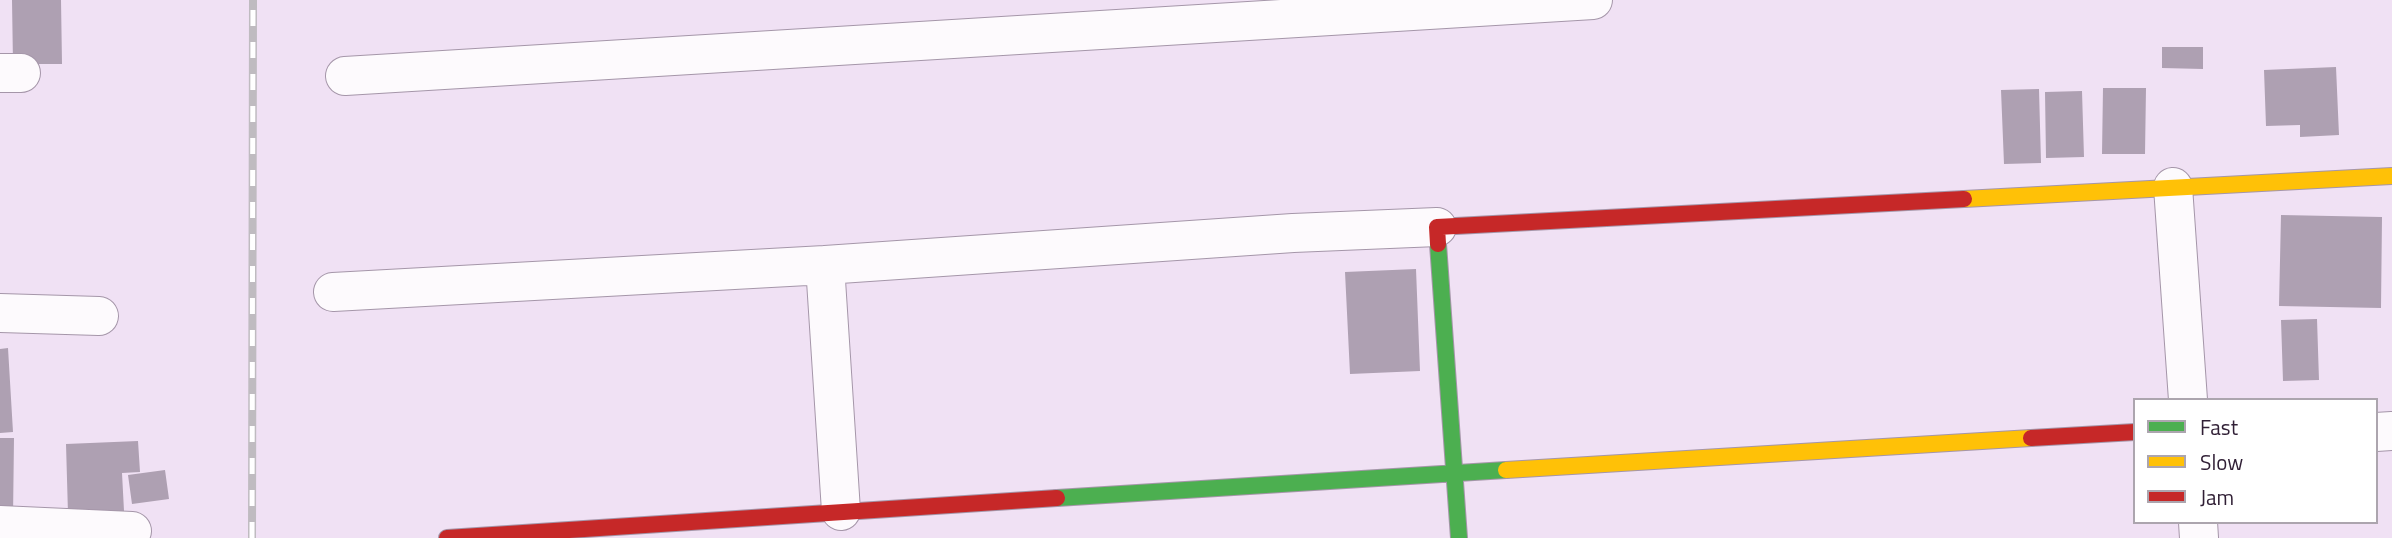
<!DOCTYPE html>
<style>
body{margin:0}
#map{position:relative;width:2392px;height:538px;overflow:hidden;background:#f0e1f4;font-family:"Titillium Web",sans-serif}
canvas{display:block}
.legend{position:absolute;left:2133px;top:398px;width:245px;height:126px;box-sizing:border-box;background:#fff;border:2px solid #aca5ae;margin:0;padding:9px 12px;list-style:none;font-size:21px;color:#301f35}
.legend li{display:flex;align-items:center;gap:14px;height:35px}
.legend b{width:35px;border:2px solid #aca5ae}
</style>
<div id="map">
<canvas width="2392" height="538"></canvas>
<ul class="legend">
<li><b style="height:9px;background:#4caf50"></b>Fast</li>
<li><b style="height:9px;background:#ffc107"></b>Slow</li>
<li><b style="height:9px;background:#c62828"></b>Jam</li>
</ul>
</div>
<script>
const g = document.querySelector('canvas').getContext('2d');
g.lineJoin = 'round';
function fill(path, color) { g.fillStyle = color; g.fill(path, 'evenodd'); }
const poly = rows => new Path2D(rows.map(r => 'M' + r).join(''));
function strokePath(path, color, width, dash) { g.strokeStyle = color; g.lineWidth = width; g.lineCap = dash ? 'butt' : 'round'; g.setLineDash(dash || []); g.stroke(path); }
const building = poly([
 [12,0,61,0,62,64,13,64],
 [2162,47,2203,47,2203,69,2162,68],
 [2336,67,2339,135,2300,137,2300,125,2266,126,2264,70],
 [2103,88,2146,88,2145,154,2102,154],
 [2039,89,2041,163,2004,164,2001,90],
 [2082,91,2084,157,2046,158,2045,92],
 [2281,215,2382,217,2381,308,2279,306],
 [1416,269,1420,371,1350,374,1345,272],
 [2317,319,2319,380,2283,381,2281,320],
 [8,348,13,432,0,433,0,349],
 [0,438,14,438,13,517,0,517],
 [138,441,140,472,122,473,124,511,68,514,66,444],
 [165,470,169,499,132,504,128,475]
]);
const street = poly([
 [0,73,21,73],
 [345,76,1593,0],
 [2173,187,2188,400],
 [825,265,841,511],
 [333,292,825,265,1293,233,1437,227],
 [0,313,99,316],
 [2376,432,2392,431],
 [2198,522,2199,538],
 [0,525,132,531]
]);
const fast = poly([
 [1438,244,1459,538],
 [1057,498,1506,470]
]);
const slow = poly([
 [1964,199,2392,176],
 [1506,470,2031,438]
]);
const jam = poly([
 [1438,244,1437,227,1964,199],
 [2031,438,2135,432],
 [447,538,1057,498]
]);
const rail = poly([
 [252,538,253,0]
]);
fill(building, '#aea0b2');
strokePath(street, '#a596a9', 40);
strokePath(fast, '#a596a9', 18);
strokePath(slow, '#a596a9', 18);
strokePath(jam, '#a596a9', 18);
strokePath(street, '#fdfafd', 38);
strokePath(fast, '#4caf50', 16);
strokePath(slow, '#ffc107', 16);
strokePath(jam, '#c62828', 16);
strokePath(rail, '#bfbbc0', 8);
strokePath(rail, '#fff', 5, [16]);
</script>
